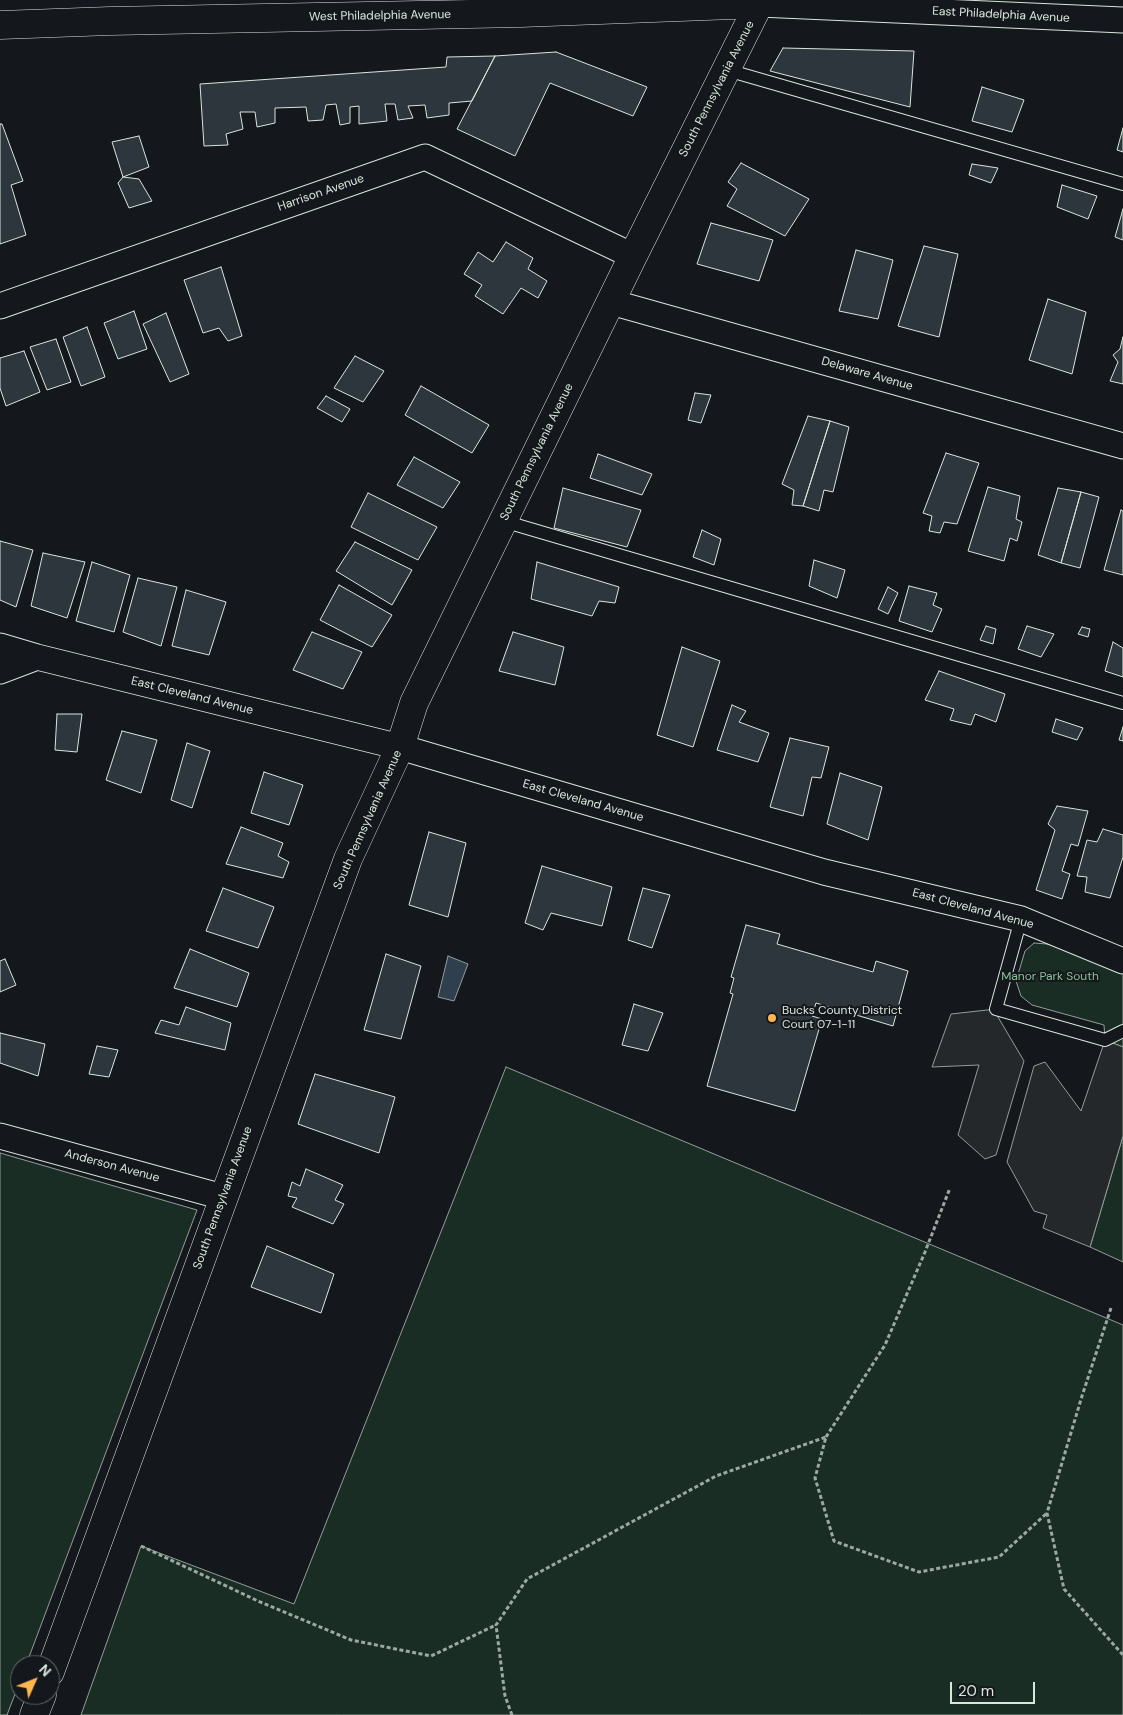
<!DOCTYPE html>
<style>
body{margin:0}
#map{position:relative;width:1123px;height:1715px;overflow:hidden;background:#14181c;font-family:"DM Sans",sans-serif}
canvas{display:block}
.north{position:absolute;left:10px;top:1655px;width:50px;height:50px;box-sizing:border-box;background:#14181c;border:1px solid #626a69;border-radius:50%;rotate:46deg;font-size:14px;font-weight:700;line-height:20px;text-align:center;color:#d8e6dc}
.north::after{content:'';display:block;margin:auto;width:18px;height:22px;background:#ffb74d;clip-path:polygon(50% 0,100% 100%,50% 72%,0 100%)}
.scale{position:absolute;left:950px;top:1682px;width:85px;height:22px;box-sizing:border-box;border:2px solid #d8e6dc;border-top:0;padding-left:6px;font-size:15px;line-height:18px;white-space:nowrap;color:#d8e6dc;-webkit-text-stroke:4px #14181c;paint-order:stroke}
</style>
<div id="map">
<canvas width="1123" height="1715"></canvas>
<div class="north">N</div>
<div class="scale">20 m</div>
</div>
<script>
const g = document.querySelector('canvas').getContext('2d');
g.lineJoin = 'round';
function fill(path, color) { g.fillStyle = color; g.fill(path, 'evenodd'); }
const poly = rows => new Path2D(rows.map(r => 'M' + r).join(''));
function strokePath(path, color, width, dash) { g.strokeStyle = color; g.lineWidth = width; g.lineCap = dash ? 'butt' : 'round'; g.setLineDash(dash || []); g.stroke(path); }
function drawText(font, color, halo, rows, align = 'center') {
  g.font = font + ' "DM Sans",sans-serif'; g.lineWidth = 4; g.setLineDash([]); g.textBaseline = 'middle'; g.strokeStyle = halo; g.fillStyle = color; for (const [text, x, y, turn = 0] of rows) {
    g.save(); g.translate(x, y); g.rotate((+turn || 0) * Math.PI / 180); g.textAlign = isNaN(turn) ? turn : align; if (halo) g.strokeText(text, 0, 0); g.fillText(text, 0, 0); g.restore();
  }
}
const green = poly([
 [1034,943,1047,944,1123,968,1123,1047,1105,1040,1104,1025,1032,1005,1021,996,1016,981,1025,951,1034,943],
 [506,1067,1123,1325,1123,1715,81,1715,141,1546,294,1604,506,1067],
 [1123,1136,1123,1262,1090,1247,1123,1136],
 [0,1153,197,1210,26,1665,20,1665,20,1681,7,1715,0,1715,0,1153]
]);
const parking = poly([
 [996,1009,995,1012,1024,1061,996,1155,985,1159,958,1135,979,1065,932,1067,951,1014,996,1009],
 [1105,1040,1123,1047,1123,1136,1090,1247,1043,1228,1047,1215,1034,1211,1007,1162,1034,1066,1045,1062,1081,1111,1105,1040]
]);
const water = poly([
 [448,956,468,964,454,1001,438,997,448,956]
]);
const building = poly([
 [783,48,914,51,910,107,770,71,783,48],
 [556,52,647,87,633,116,550,83,515,156,457,129,495,56,556,52],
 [495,56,472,101,449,103,449,115,427,118,425,105,408,106,413,118,398,120,395,104,385,104,387,121,359,124,359,106,350,107,350,123,340,125,336,104,326,105,323,120,308,121,306,107,275,108,275,123,257,127,255,112,240,112,243,129,226,134,228,145,204,146,200,84,446,67,447,57,495,56],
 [982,87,1024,100,1012,132,972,121,982,87],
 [0,124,2,124,23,181,11,185,26,235,0,244,0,124],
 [1123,128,1123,152,1117,150,1123,128],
 [139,136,149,167,123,177,112,142,139,136],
 [741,163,809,199,785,236,727,206,737,189,728,182,741,163],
 [972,164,998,168,991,183,969,175,972,164],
 [123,177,139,179,152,201,129,208,118,183,123,177],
 [1062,185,1097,196,1088,219,1057,207,1062,185],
 [1123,209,1123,240,1115,237,1123,209],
 [711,223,773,240,759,281,697,264,711,223],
 [506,242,533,258,528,269,547,281,538,298,521,288,503,314,475,296,482,285,464,274,478,252,493,262,506,242],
 [924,246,958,254,939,337,898,326,924,246],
 [856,250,893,260,878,319,839,311,856,250],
 [221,267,242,336,228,341,219,328,203,333,184,280,221,267],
 [1048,299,1086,312,1072,374,1029,360,1048,299],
 [134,311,147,349,118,359,104,323,134,311],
 [166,313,189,374,170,382,143,324,166,313],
 [87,327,105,377,81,386,63,337,87,327],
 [1123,337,1123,384,1110,381,1118,362,1113,355,1120,349,1123,337],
 [56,339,71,382,47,390,30,347,56,339],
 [24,351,40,392,6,406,0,388,0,358,24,351],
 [355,356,384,371,363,402,334,388,355,356],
 [421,386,489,425,472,453,405,415,421,386],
 [695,393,711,395,701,423,688,420,695,393],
 [326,396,350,409,342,422,317,408,326,396],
 [808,416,830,421,803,506,792,505,794,490,782,484,808,416],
 [830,421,849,427,833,492,824,490,819,511,803,506,830,421],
 [946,453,979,463,957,524,944,522,940,533,929,531,932,516,923,513,946,453],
 [598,454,652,474,642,495,590,478,598,454],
 [414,457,460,482,443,508,397,485,414,457],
 [988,487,1020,496,1016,519,1022,522,1017,541,1010,538,1004,561,968,551,988,487],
 [563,488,641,510,627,547,554,528,563,488],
 [1058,488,1081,492,1061,563,1038,555,1058,488],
 [1081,492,1099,497,1080,568,1061,563,1081,492],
 [368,493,437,527,418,560,351,527,368,493],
 [1121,510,1123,511,1123,575,1104,570,1121,510],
 [702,530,721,539,714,565,693,557,702,530],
 [0,541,33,550,16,607,0,600,0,541],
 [355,542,412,570,392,605,336,571,355,542],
 [43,553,85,562,67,618,31,606,43,553],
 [814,560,845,570,837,598,809,586,814,560],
 [92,562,130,575,114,632,76,621,92,562],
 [537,562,619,587,615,603,599,601,592,616,531,599,537,562],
 [138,578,177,587,161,646,123,632,138,578],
 [339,585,392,615,372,647,320,620,339,585],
 [909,586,937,593,933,605,942,609,932,632,899,621,909,586],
 [888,587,898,593,888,614,878,609,888,587],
 [186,590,226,602,209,655,172,646,186,590],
 [986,626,996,629,993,644,980,640,986,626],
 [1027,626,1054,634,1041,657,1018,649,1027,626],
 [1082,627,1090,629,1088,637,1078,634,1082,627],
 [312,632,362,652,343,689,293,670,312,632],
 [513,632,564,647,555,685,499,671,513,632],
 [1113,642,1123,648,1123,677,1105,671,1113,642],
 [682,647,720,661,693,747,657,735,682,647],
 [939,671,1005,694,996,722,975,714,971,725,950,720,954,709,925,700,939,671],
 [732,705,746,711,739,722,769,733,758,762,717,750,732,705],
 [57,714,82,714,77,752,55,750,57,714],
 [1056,719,1083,728,1077,740,1052,732,1056,719],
 [1123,727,1123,741,1119,740,1123,727],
 [122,731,157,740,141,793,106,780,122,731],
 [790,738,829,747,821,778,812,777,803,816,770,807,790,738],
 [187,743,210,751,192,808,171,800,187,743],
 [264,772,303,785,289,825,251,813,264,772],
 [840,773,882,787,868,840,827,824,840,773],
 [1057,806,1088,811,1078,846,1071,844,1062,871,1070,874,1062,899,1036,890,1055,830,1048,824,1057,806],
 [241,827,283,843,278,856,289,862,283,878,226,864,241,827],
 [1103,829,1123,835,1123,857,1110,898,1085,892,1087,877,1077,876,1087,840,1097,842,1103,829],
 [429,832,466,843,448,917,409,905,429,832],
 [542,866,612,887,602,926,551,913,543,930,525,923,542,866],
 [223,888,274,907,258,948,206,931,223,888],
 [643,888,670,895,652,948,628,940,643,888],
 [746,925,780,934,777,944,873,972,876,961,908,971,893,1026,816,1003,812,1016,822,1019,795,1111,707,1086,733,994,730,993,734,978,731,977,746,925],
 [190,949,249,973,237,1007,174,988,190,949],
 [386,954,421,966,401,1039,364,1030,386,954],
 [5,959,16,985,0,992,0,961,5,959],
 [634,1004,663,1013,648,1051,622,1045,634,1004],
 [186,1007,231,1023,225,1050,155,1033,161,1020,179,1025,186,1007],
 [0,1033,45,1044,38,1076,0,1063,0,1033],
 [97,1046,118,1050,109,1077,89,1074,97,1046],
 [315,1074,395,1097,379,1153,298,1124,315,1074],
 [306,1169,343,1185,335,1200,344,1204,333,1224,292,1207,297,1198,288,1196,292,1182,300,1186,306,1169],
 [267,1246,334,1274,321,1313,251,1287,267,1246]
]);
const path = poly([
 [1111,1308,1082,1396,1047,1513,1064,1589,1123,1655],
 [826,1437,885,1345,925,1252,950,1188],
 [141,1546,258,1601,351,1640,431,1656,496,1625],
 [512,1715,505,1696,496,1625,527,1579,716,1476,826,1437,815,1478,834,1541,919,1572,999,1557,1047,1513]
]);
const lane = poly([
 [727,70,1123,184],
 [503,521,1123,703],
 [1021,919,996,1009,1105,1040,1123,1031]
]);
const street = poly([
 [759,4,1123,20],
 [611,302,1123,446],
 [0,306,425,157,633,256],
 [0,646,37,657,400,747,824,872,1021,919,1123,961],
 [0,671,37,657],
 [0,1136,223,1197]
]);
const secondary = poly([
 [0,25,110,21,521,13,759,4],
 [50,1672,348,859,400,747,414,703,633,256,761,0],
 [34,1715,42,1695]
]);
const markers = [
 [772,1018,5,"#ffb74d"]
];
const streetNames = [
 ["East Philadelphia Avenue",1001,15,3],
 ["West Philadelphia Avenue",380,16,-1],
 ["South Pennsylvania Avenue",717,89,-63],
 ["Harrison Avenue",321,193,-19],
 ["Delaware Avenue",867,374,16],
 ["South Pennsylvania Avenue",537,452,-64],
 ["East Cleveland Avenue",192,696,14],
 ["East Cleveland Avenue",583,801,16],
 ["South Pennsylvania Avenue",368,820,-66],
 ["East Cleveland Avenue",973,909,15],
 ["Anderson Avenue",112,1166,15],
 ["South Pennsylvania Avenue",223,1198,-70]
];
const parkNames = [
 ["Manor Park South",1050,977]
];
const poiNames = [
 ["Bucks County District",782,1011],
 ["Court 07-1-11",782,1025]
];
fill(green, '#1a2d24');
strokePath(green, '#939e99', 1);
fill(parking, '#24282b');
strokePath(parking, '#939e99', 1);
fill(water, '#2f3f4d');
strokePath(water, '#939e99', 1);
fill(building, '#2c363c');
strokePath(building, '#d8e6dc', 1);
strokePath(lane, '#d8e6dc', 14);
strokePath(street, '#d8e6dc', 27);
strokePath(secondary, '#d8e6dc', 29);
strokePath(path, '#9da8a2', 3, [4, 2.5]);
strokePath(lane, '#14181c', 12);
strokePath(street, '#14181c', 25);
strokePath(secondary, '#14181c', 28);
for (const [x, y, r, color] of markers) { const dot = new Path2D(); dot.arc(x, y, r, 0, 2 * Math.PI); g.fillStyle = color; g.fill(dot); strokePath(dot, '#14181c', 2); }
drawText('12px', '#d8e6dc', '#14181c', streetNames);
drawText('12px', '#8ac095', '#14181c', parkNames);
drawText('12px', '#d8e6dc', '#14181c', poiNames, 'left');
</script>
